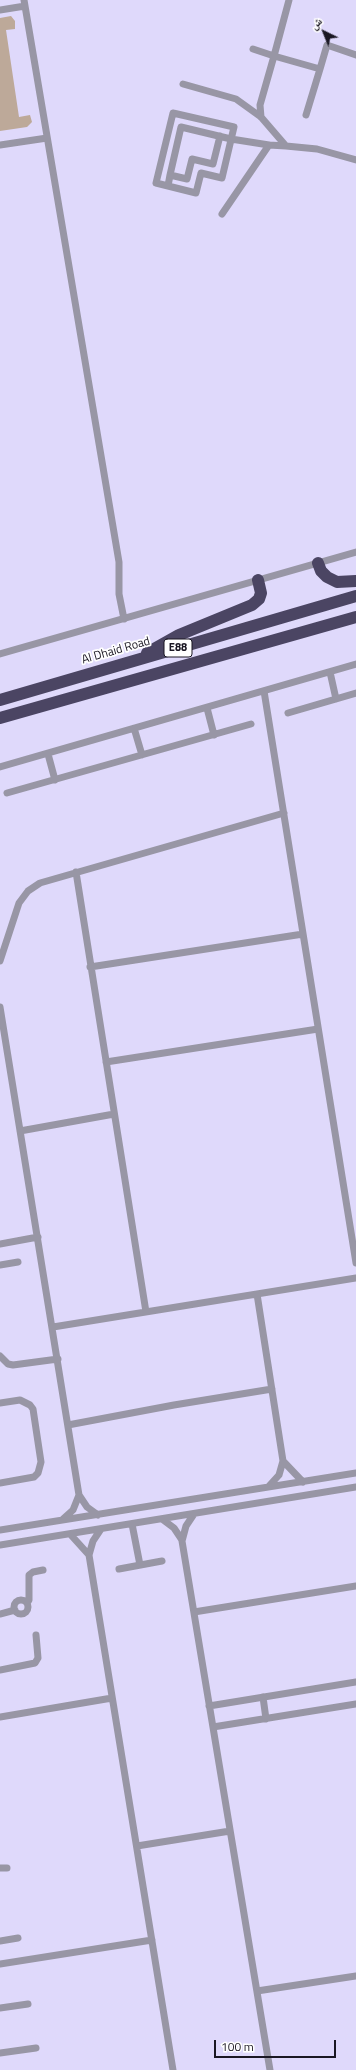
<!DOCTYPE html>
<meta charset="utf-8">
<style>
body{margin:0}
#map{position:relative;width:356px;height:2070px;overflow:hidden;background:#dfd9fb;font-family:"Titillium Web","Noto Naskh Arabic",sans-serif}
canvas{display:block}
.north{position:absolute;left:304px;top:12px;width:40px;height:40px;-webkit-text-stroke:3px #fff;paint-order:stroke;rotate:317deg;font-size:11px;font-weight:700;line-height:16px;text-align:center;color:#1a1723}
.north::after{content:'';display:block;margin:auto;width:14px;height:18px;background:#1a1723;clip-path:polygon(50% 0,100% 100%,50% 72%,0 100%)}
.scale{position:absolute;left:214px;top:2040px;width:122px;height:18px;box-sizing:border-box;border:2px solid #1a1723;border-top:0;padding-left:5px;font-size:12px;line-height:14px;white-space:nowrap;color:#1a1723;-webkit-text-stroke:3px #fff;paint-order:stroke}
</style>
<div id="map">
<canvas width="356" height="2070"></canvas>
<div class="north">ش</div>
<div class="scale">100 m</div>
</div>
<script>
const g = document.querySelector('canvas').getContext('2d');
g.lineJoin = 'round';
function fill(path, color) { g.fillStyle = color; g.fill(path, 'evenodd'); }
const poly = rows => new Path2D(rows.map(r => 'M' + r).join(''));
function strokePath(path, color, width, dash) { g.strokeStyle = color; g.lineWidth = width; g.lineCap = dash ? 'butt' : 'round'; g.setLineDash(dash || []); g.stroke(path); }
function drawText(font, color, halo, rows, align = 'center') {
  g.font = font + ' "Titillium Web",sans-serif'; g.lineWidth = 3.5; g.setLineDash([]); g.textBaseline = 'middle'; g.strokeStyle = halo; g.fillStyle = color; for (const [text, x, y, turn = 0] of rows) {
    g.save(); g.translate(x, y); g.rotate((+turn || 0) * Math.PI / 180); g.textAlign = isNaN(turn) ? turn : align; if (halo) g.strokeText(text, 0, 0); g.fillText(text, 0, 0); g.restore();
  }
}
const green = poly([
 [11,16,15,21,15,29,6,30,19,117,30,115,32,122,27,127,0,131,0,18]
]);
const street = poly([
 [24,0,119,562,119,594,124,619],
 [0,10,25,6],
 [253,49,274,56,289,0],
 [320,69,327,45,356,55],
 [183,84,236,99,261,117,286,146,269,145,222,214],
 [173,113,234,127,222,178,201,173,196,193,156,183,173,113],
 [261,117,260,105,274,56,320,69,306,115],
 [0,145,47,138],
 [286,146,317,149,356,160],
 [170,175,181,127,231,139,269,145],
 [168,186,170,175,187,179,192,159,213,164,220,136],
 [0,654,356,552],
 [330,672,336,699],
 [264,691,356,1263],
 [207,708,214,735],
 [288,713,356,693],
 [134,728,142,755],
 [48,754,55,780],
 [0,767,356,664],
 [7,793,251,724],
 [76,872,146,1312],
 [0,961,19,903,28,891,40,883,284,813],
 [90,967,303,934],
 [0,1007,79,1495,87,1507,98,1515],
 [106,1062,318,1029],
 [20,1131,114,1114],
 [0,1244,38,1237],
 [0,1265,18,1262],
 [257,1294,283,1461,279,1475,269,1486],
 [53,1327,356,1278],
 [0,1356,8,1364,13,1365,58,1359],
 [0,1403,20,1400,30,1405,33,1409,41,1462,38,1473,34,1477,0,1483],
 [68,1425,174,1405,272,1389],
 [283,1461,303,1482],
 [194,1514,186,1526,182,1541,270,2070],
 [63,1519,73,1510,79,1495],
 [162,1519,174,1528,182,1540],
 [132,1524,140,1565],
 [101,1529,93,1541,89,1555,173,2070],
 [0,1530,356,1473],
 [70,1534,89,1555],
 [0,1545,356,1487],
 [119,1569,162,1561],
 '14 1607a7 7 0 1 1 14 0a7 7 0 1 1-14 0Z',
 [27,1603,29,1600,29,1575,33,1572,43,1570],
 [194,1612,356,1586],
 [0,1614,15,1610],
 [0,1670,35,1663,38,1658,36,1635],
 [263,1697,266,1719],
 [209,1706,356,1682],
 [0,1717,112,1698],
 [213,1727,356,1704],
 [137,1846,230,1831],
 [0,1868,7,1868],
 [0,1941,18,1938],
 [0,1964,152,1940],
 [257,1991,356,1976],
 [0,2008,28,2004],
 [0,2053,36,2048]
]);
const highway = poly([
 [318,563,321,571,327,577,337,582,356,581],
 [147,653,179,635,252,605,259,599,261,593,258,580],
 [0,700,356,596],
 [0,718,356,617]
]);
const shields = [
 [178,648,28]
];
const shieldNames = [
 ["E88",178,648]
];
const streetNames = [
 ["Al Dhaid Road",116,651,-16]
];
fill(green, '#bda999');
strokePath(street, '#9896a5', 7);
strokePath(highway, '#4b4563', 12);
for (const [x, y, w] of shields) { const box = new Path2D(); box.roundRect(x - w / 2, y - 9, w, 18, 3); g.fillStyle = '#fff'; g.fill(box); strokePath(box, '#1a1723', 1); }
drawText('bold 11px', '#1a1723', null, shieldNames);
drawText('12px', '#1a1723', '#fff', streetNames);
</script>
